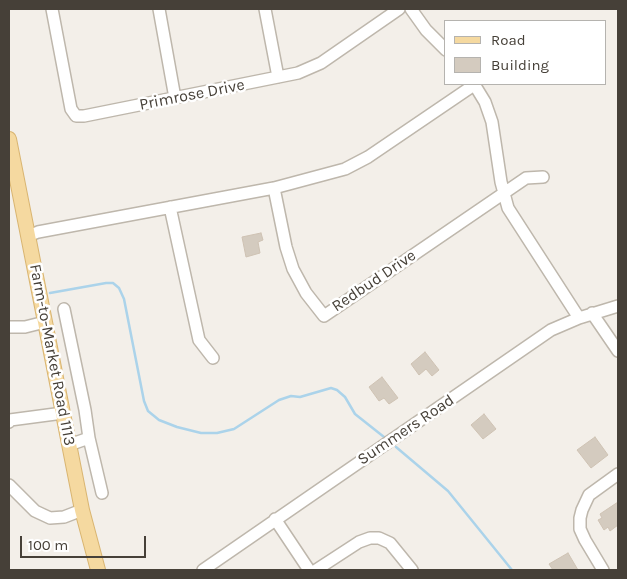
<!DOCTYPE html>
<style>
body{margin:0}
#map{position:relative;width:627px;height:579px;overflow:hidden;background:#f3efe9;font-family:Karla,sans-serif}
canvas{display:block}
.frame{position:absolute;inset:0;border:10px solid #464038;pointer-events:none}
.legend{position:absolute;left:444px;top:20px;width:162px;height:65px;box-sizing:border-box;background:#fff;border:1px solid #b5b3af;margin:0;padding:6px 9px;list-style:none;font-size:15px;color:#464038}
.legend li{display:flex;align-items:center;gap:10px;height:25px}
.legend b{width:25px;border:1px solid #b5b3af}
.scale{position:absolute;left:20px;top:536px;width:126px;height:22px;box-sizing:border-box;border:2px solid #464038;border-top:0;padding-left:6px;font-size:15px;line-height:18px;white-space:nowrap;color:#464038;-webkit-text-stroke:4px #fff;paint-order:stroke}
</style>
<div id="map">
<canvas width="627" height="579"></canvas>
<div class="frame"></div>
<ul class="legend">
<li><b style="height:6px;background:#f5d9a0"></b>Road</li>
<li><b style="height:14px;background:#d4cbbf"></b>Building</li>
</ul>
<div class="scale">100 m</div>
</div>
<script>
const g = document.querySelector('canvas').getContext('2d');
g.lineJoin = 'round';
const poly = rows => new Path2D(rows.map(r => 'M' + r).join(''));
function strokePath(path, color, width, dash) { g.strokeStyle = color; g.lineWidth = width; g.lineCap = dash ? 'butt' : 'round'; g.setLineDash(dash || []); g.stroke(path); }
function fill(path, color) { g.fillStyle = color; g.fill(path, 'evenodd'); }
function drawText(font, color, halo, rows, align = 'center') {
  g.font = font + ' Karla,sans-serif'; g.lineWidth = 5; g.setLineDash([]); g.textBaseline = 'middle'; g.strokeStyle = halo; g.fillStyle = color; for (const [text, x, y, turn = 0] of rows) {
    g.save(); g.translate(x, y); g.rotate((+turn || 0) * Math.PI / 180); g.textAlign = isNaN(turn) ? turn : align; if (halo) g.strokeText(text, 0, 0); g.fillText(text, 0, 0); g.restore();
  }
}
const stream = poly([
 [50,293,106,283,113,283,119,288,124,299,144,401,148,411,159,420,177,427,201,433,217,433,234,429,279,400,291,396,300,397,331,388,337,390,345,397,355,414,384,437],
 [396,447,448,491,512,570]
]);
const building = poly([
 [261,233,263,240,258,242,260,253,246,257,242,237,261,233],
 [425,352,439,370,432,376,426,369,419,375,411,364,425,352],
 [382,377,398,398,389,404,384,398,379,401,369,387,382,377],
 [484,414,496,429,483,439,471,425,484,414],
 [595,437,608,455,591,468,577,450,595,437],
 [618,502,618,525,610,531,608,527,604,530,598,520,602,518,600,514,618,502],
 [568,553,578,570,553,570,549,564,568,553]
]);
const minor = poly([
 [52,9,71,109,76,116,84,116,298,73,321,63,399,9],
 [159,9,175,98],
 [265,9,278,77],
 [411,9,426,30,446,50],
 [474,84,485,102,492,122,501,182,508,208,579,318],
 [274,188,286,247,293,269,306,293,324,316,526,178,543,177],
 [170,207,199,340,213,358],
 [28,236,38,232,274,188,345,169,368,157,474,85],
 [64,309,85,410,89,438],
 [592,313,618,351],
 [9,327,25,327,45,322],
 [9,422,10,420,63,413],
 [69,445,89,438,102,493],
 [9,485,35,511,50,518,64,517,82,510],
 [275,519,309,570],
 [203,570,551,330,579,318,618,306],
 [316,570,359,542,370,538,379,538,390,543,412,570],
 [603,570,585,540,580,529,580,518,582,510,589,495,618,474]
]);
const major = poly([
 [9,139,82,510,98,570]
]);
const streetNames = [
 ["Primrose Drive",192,95,-11],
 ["Redbud Drive",374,281,-34],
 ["Farm-to-Market Road 1113",52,355,79],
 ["Summers Road",406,430,-34]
];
strokePath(stream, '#abd3ea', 2.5);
fill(building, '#d4cbbf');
strokePath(building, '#cec2b3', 1);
strokePath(minor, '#beb7ac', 14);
strokePath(major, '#d9b571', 16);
strokePath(minor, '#fff', 11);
strokePath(major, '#f5d9a0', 14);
drawText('16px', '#464038', '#fff', streetNames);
</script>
